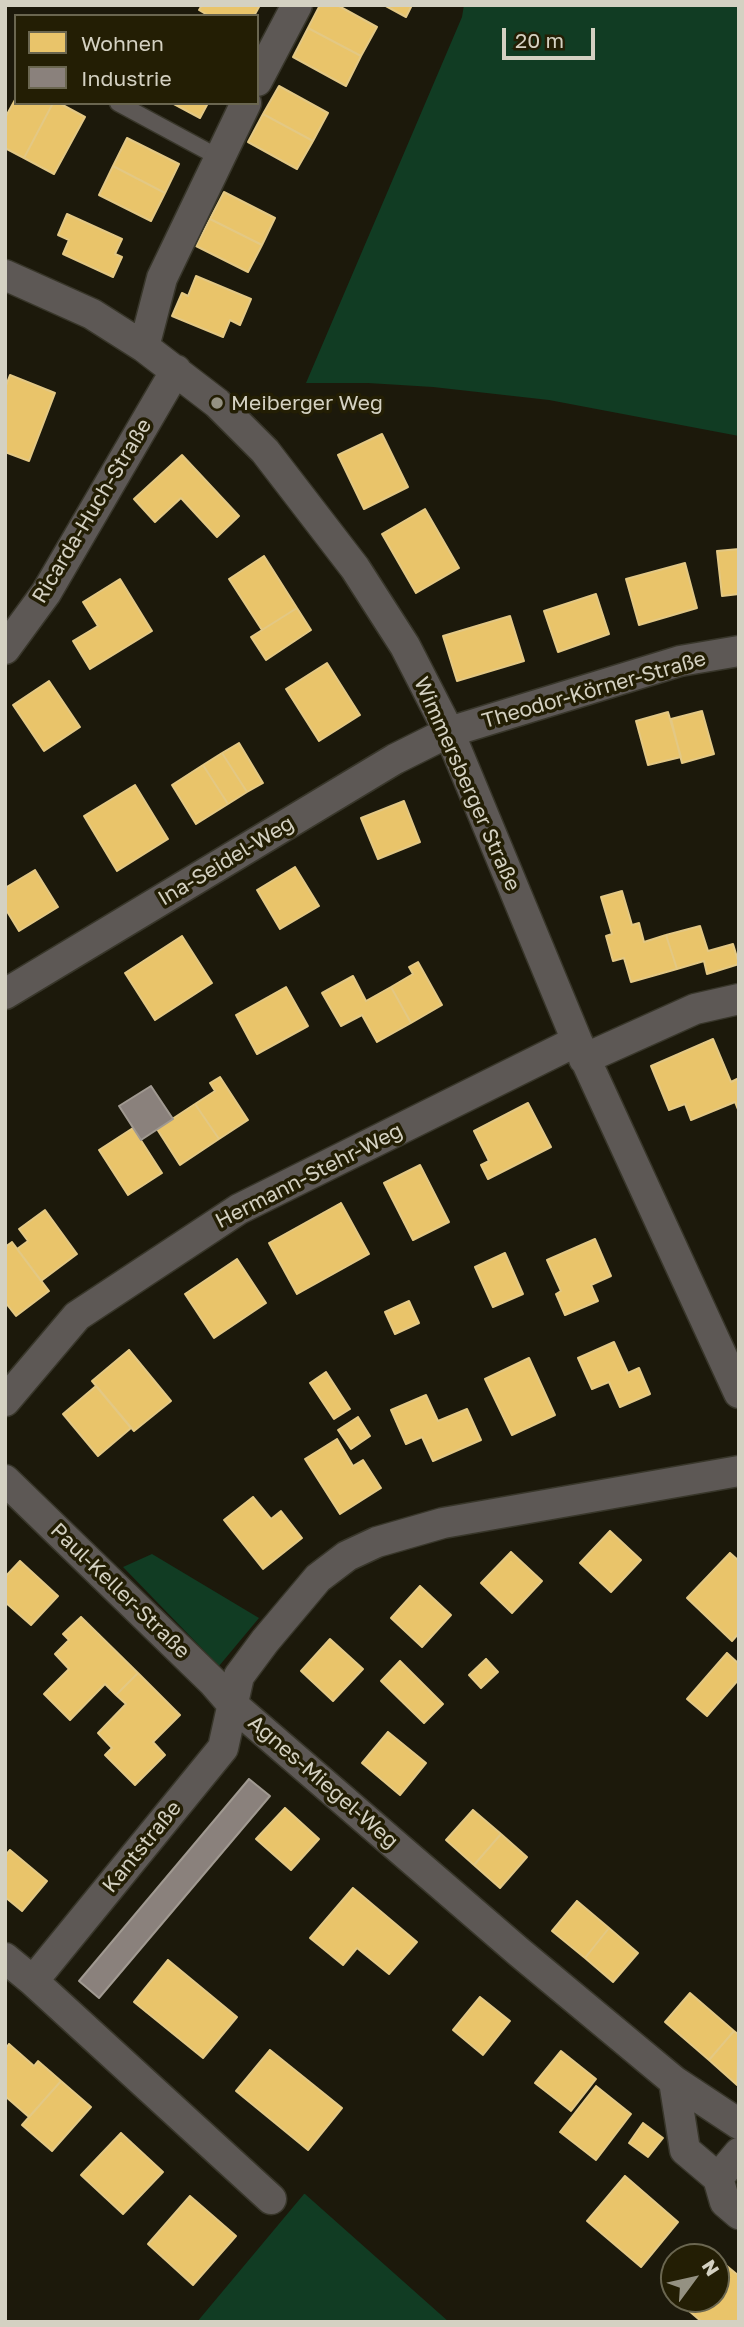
<!DOCTYPE html>
<meta charset="utf-8">
<style>
body{margin:0}
#map{position:relative;width:744px;height:2327px;overflow:hidden;background:#1c190b;font-family:"Golos Text",sans-serif}
canvas{display:block}
.frame{position:absolute;inset:0;border:7px solid #d4d1c2;pointer-events:none}
.legend{position:absolute;left:14px;top:14px;width:245px;height:91px;box-sizing:border-box;background:#231e04;border:2px solid #6a6650;margin:0;padding:9px 12px;list-style:none;font-size:21px;color:#d4d1c2}
.legend li{display:flex;align-items:center;gap:14px;height:35px}
.legend b{width:35px;border:2px solid #6a6650}
.north{position:absolute;left:660px;top:2243px;width:70px;height:70px;box-sizing:border-box;background:#231e04;border:2px solid #6a6650;border-radius:50%;rotate:57deg;font-size:19px;font-weight:700;line-height:28px;text-align:center;color:#d4d1c2}
.north::after{content:'';display:block;margin:auto;width:24px;height:32px;background:#949182;clip-path:polygon(50% 0,100% 100%,50% 72%,0 100%)}
.scale{position:absolute;left:502px;top:28px;width:93px;height:32px;box-sizing:border-box;border:4px solid #d4d1c2;border-top:0;padding-left:9px;font-size:21px;line-height:24px;white-space:nowrap;color:#d4d1c2;-webkit-text-stroke:5px #231e04;paint-order:stroke}
</style>
<div id="map">
<canvas width="744" height="2327"></canvas>
<div class="frame"></div>
<ul class="legend">
<li><b style="height:19px;background:#e9c46a"></b>Wohnen</li>
<li><b style="height:19px;background:#8a817c"></b>Industrie</li>
</ul>
<div class="north">N</div>
<div class="scale">20 m</div>
</div>
<script>
const g = document.querySelector('canvas').getContext('2d');
g.lineJoin = 'round';
function fill(path, color) { g.fillStyle = color; g.fill(path, 'evenodd'); }
const poly = rows => new Path2D(rows.map(r => 'M' + r).join(''));
function strokePath(path, color, width, dash) { g.strokeStyle = color; g.lineWidth = width; g.lineCap = dash ? 'butt' : 'round'; g.setLineDash(dash || []); g.stroke(path); }
function drawText(font, color, halo, rows, align = 'center') {
  g.font = font + ' "Golos Text",sans-serif'; g.lineWidth = 7; g.setLineDash([]); g.textBaseline = 'middle'; g.strokeStyle = halo; g.fillStyle = color; for (const [text, x, y, turn = 0] of rows) {
    g.save(); g.translate(x, y); g.rotate((+turn || 0) * Math.PI / 180); g.textAlign = isNaN(turn) ? turn : align; if (halo) g.strokeText(text, 0, 0); g.fillText(text, 0, 0); g.restore();
  }
}
const green = poly([
 [464,5,739,5,739,436,549,400,433,387,368,383,306,383,462,17],
 [152,1554,259,1618,219,1666,123,1567],
 [304,2194,305,2194,449,2322,197,2322]
]);
const homes = poly([
 [202,5,260,5,254,16,209,16,199,10,202,5],
 [320,5,337,5,377,27,361,56,308,28,320,5],
 [384,5,412,5,406,17,384,5],
 [308,28,361,56,346,86,293,57,308,28],
 [279,86,328,113,313,141,263,114,279,86],
 [16,98,16,103,53,103,24,158,5,148,5,118,16,98],
 [53,103,59,103,85,117,54,174,24,158,53,103],
 [172,103,208,103,200,118,172,103],
 [263,114,313,141,297,169,248,142,263,114],
 [127,138,179,164,165,193,113,166,127,138],
 [113,166,165,193,151,221,99,195,113,166],
 [224,192,275,218,262,245,210,219,224,192],
 [67,214,122,239,115,254,122,257,113,277,63,254,69,240,58,235,67,214],
 [210,219,262,245,248,272,196,246,210,219],
 [196,276,251,299,240,325,230,320,223,337,172,316,182,293,188,296,196,276],
 [10,375,55,393,29,461,5,452,5,388,10,375],
 [382,434,408,487,364,509,338,455,382,434],
 [182,455,239,516,217,537,181,498,155,522,134,499,182,455],
 [425,509,459,568,416,593,382,534,425,509],
 [739,549,739,594,722,596,717,551,739,549],
 [264,556,297,608,262,630,229,579,264,556],
 [685,563,697,608,639,625,626,579,685,563],
 [120,579,152,631,90,669,73,641,98,626,83,602,120,579],
 [596,594,609,634,558,652,544,611,596,594],
 [297,608,311,630,266,660,251,637,297,608],
 [510,616,524,661,457,681,443,636,510,616],
 [327,663,360,715,319,741,286,689,327,663],
 [49,681,80,727,44,751,13,705,49,681],
 [702,711,714,754,682,763,671,719,702,711],
 [668,712,681,757,648,765,636,721,668,712],
 [239,743,263,783,247,792,222,753,239,743],
 [222,753,247,792,228,804,203,765,222,753],
 [203,765,228,804,196,824,172,785,203,765],
 [135,785,168,839,117,871,84,816,135,785],
 [404,801,420,842,378,859,361,818,404,801],
 [295,867,319,906,280,929,257,890,295,867],
 [35,870,58,907,19,931,5,908,5,888,35,870],
 [622,891,632,925,639,923,644,942,666,935,677,969,631,982,624,958,613,961,606,936,612,934,601,897,622,891],
 [700,926,708,951,733,944,739,964,707,974,704,961,677,969,666,935,700,926],
 [182,936,212,983,155,1020,125,973,182,936],
 [418,962,442,1005,411,1023,391,987,413,974,409,967,418,962],
 [353,976,366,1001,391,987,411,1023,377,1042,362,1015,341,1026,322,993,353,976],
 [286,987,308,1026,257,1054,236,1015,286,987],
 [713,1039,731,1082,739,1078,739,1112,735,1102,691,1120,685,1104,669,1110,651,1066,713,1039],
 [220,1077,248,1120,219,1139,195,1104,215,1091,210,1083,220,1077],
 [528,1103,551,1147,488,1179,481,1165,489,1161,474,1131,528,1103],
 [195,1104,219,1139,180,1165,157,1129,195,1104],
 [133,1128,162,1173,128,1195,99,1150,133,1128],
 [420,1165,449,1222,413,1240,384,1183,420,1165],
 [341,1203,369,1254,297,1294,269,1243,341,1203],
 [45,1210,77,1254,41,1281,17,1249,28,1241,19,1229,45,1210],
 [595,1239,611,1276,591,1285,598,1301,565,1315,556,1294,561,1291,547,1260,595,1239],
 [12,1242,49,1291,16,1316,5,1302,5,1247,12,1242],
 [505,1253,523,1294,493,1307,475,1267,505,1253],
 [237,1259,266,1303,214,1338,185,1294,237,1259],
 [409,1301,419,1323,395,1334,385,1312,409,1301],
 [614,1342,628,1373,639,1368,650,1394,620,1407,609,1382,592,1389,578,1358,614,1342],
 [129,1350,171,1401,134,1431,92,1381,129,1350],
 [529,1358,555,1415,512,1435,485,1379,529,1358],
 [326,1372,350,1409,334,1419,310,1383,326,1372],
 [96,1386,131,1428,98,1456,63,1414,96,1386],
 [426,1395,438,1421,467,1409,481,1440,433,1461,422,1437,406,1444,391,1410,426,1395],
 [358,1417,370,1436,351,1449,338,1430,358,1417],
 [337,1439,353,1466,363,1460,381,1488,340,1514,305,1459,337,1439],
 [253,1497,271,1519,281,1511,302,1538,263,1569,224,1520,253,1497],
 [610,1531,641,1560,611,1592,580,1563,610,1531],
 [511,1552,542,1581,512,1613,481,1583,511,1552],
 [730,1553,739,1561,739,1633,732,1641,687,1598,730,1553],
 [20,1561,58,1596,31,1625,5,1602,5,1577,20,1561],
 [420,1586,451,1615,422,1647,391,1618,420,1586],
 [81,1617,138,1673,116,1695,105,1684,70,1720,44,1694,69,1669,55,1654,69,1640,63,1634,81,1617],
 [330,1639,363,1669,333,1701,301,1671,330,1639],
 [727,1653,739,1664,739,1679,707,1716,687,1699,727,1653],
 [486,1659,498,1672,481,1688,469,1675,486,1659],
 [400,1661,443,1704,424,1723,381,1681,400,1661],
 [138,1673,180,1715,153,1742,165,1755,135,1785,105,1755,112,1748,98,1733,126,1704,116,1695,138,1673],
 [388,1732,426,1763,400,1795,362,1763,388,1732],
 [285,1808,319,1839,291,1870,256,1839,285,1808],
 [473,1810,501,1834,474,1865,446,1840,473,1810],
 [501,1834,527,1857,500,1888,474,1865,501,1834],
 [10,1850,47,1881,22,1911,5,1897,5,1856,10,1850],
 [353,1888,417,1942,389,1974,357,1948,343,1965,310,1938,353,1888],
 [577,1901,609,1928,585,1958,552,1931,577,1901],
 [609,1928,638,1953,613,1982,585,1958,609,1928],
 [168,1960,237,2017,203,2058,134,2002,168,1960],
 [690,1993,734,2031,709,2060,665,2022,690,1993],
 [480,1997,510,2021,483,2055,453,2030,480,1997],
 [734,2031,739,2035,737,2085,709,2060,734,2031],
 [9,2044,34,2066,38,2061,61,2081,29,2117,5,2096,5,2049,9,2044],
 [270,2050,342,2108,308,2150,236,2091,270,2050],
 [561,2051,596,2079,571,2111,535,2083,561,2051],
 [61,2081,91,2107,52,2151,22,2125,61,2081],
 [596,2086,631,2114,596,2160,560,2132,596,2086],
 [643,2123,663,2138,648,2157,629,2143,643,2123],
 [121,2133,163,2172,123,2214,81,2175,121,2133],
 [625,2176,678,2222,641,2267,587,2221,625,2176],
 [190,2196,236,2236,193,2285,148,2244,190,2196],
 [705,2248,739,2276,739,2322,702,2322,675,2299,716,2299,716,2257,698,2257,705,2248]
]);
const industry = poly([
 [151,1086,173,1119,141,1140,119,1106,151,1086],
 [249,1779,270,1796,99,1998,79,1981,249,1779]
]);
const lane = poly([
 [118,103,218,157]
]);
const street = poly([
 [257,81,297,5],
 [5,275,92,314,144,347,217,403,265,451,355,568,405,646,449,732,577,1041,739,1393],
 [144,347,162,278,246,103],
 [5,649,46,593,176,370],
 [5,994,395,759,449,732,680,661,739,651],
 [584,1059,695,1009,739,999],
 [5,1401,77,1316,239,1209,577,1041],
 [5,1480,213,1682,232,1704,519,1952,674,2081,739,2124],
 [5,1958,33,1981,271,2199],
 [33,1981,223,1748,239,1676,265,1641,318,1578,347,1556,377,1542,443,1523,739,1471],
 [674,2081,685,2150,718,2178,739,2153],
 [718,2178,725,2202,739,2214]
]);
const markers = [
 [217,403,7,"#949182"]
];
const poiNames = [
 ["Meiberger Weg",231,403]
];
const streetNames = [
 ["Ricarda-Huch-Straße",92,511,-59],
 ["Theodor-Körner-Straße",594,690,-16],
 ["Wimmersberger Straße",467,784,66],
 ["Ina-Seidel-Weg",226,861,-31],
 ["Hermann-Stehr-Weg",309,1176,-27],
 ["Paul-Keller-Straße",120,1591,44],
 ["Agnes-Miegel-Weg",323,1782,41],
 ["Kantstraße",142,1847,-51]
];
fill(green, '#113c23');
fill(homes, '#e9c46a');
strokePath(homes, '#e3c884', 2);
fill(industry, '#8a817c');
strokePath(industry, '#a09991', 2);
strokePath(lane, '#38362a', 19);
strokePath(street, '#38362a', 33);
strokePath(lane, '#5d5855', 16);
strokePath(street, '#5d5855', 30);
for (const [x, y, r, color] of markers) { const dot = new Path2D(); dot.arc(x, y, r, 0, 2 * Math.PI); g.fillStyle = color; g.fill(dot); strokePath(dot, '#231e04', 2.5); }
drawText('21px', '#d4d1c2', '#231e04', poiNames, 'left');
drawText('21px', '#d4d1c2', '#231e04', streetNames);
</script>
